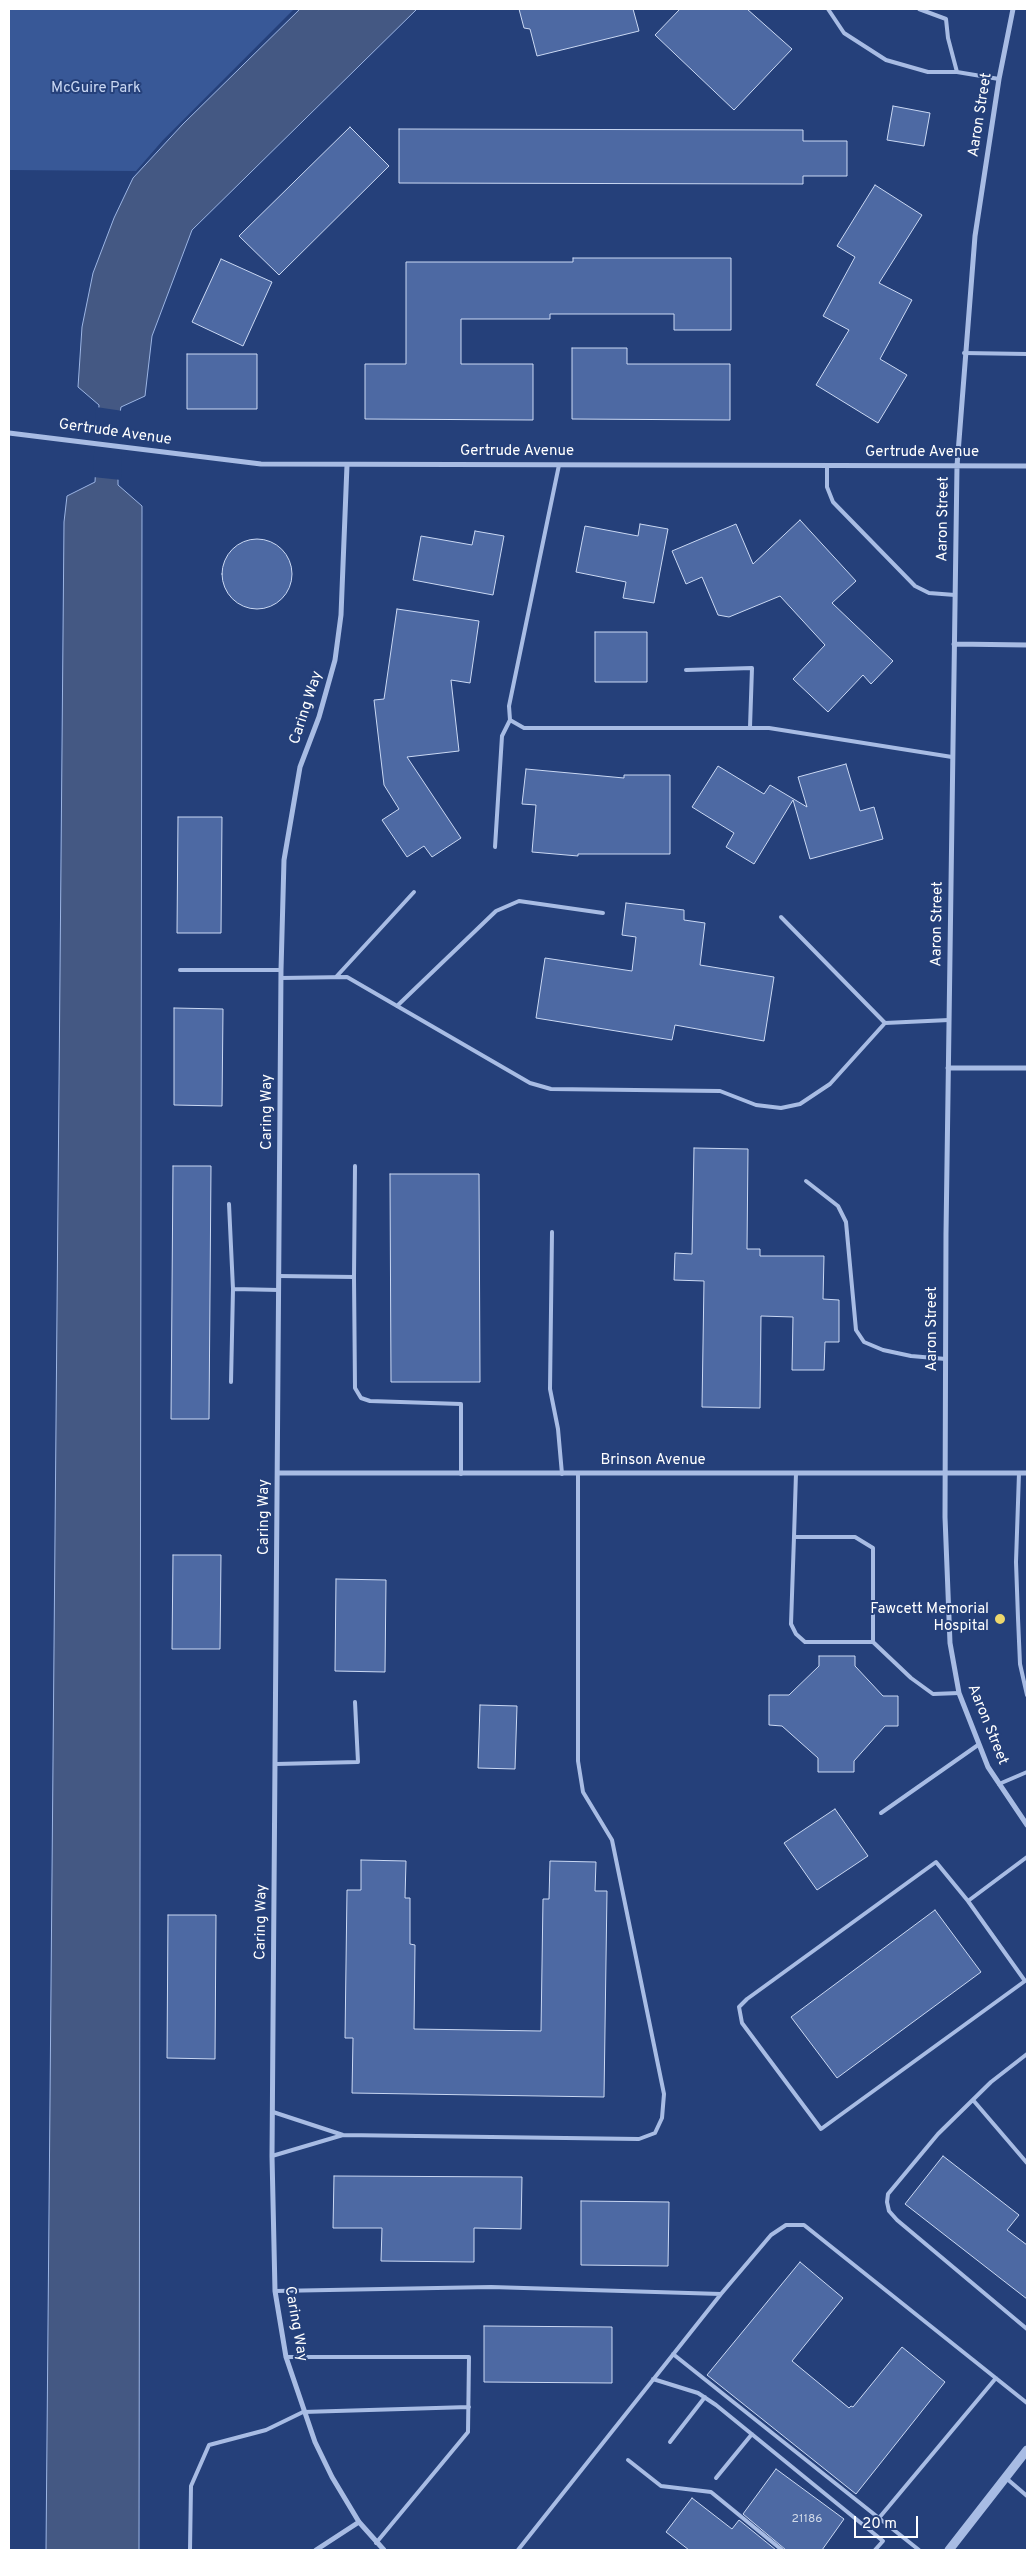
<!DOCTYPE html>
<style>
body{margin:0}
#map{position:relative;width:1036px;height:2559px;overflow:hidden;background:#25407a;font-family:Overpass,sans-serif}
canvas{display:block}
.frame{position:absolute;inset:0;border:10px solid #fff;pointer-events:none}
.scale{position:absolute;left:854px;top:2516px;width:64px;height:22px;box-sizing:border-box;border:2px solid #fff;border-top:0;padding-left:6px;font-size:15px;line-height:18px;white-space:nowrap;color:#fff;-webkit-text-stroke:4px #25407a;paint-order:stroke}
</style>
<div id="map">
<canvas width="1036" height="2559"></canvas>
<div class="frame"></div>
<div class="scale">20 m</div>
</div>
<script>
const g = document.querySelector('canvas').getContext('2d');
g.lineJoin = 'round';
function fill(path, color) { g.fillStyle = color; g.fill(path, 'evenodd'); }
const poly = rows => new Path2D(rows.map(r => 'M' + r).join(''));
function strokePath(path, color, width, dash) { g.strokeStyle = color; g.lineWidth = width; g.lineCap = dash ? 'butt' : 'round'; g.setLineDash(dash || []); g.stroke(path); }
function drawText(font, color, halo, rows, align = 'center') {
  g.font = font + ' Overpass,sans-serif'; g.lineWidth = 4; g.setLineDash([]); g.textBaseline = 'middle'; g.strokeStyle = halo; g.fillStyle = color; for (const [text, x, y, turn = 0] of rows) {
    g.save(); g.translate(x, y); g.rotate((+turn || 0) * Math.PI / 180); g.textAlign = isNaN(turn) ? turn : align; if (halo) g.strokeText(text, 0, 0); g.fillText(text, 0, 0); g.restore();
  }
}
const green = poly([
 [9,9,294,9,163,140,136,171,9,170]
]);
const water = poly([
 [300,9,417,9,192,230,152,336,145,396,121,407,118,424,118,485,142,506,139,2550,46,2550,64,522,67,496,95,482,99,405,78,387,82,327,93,273,114,218,133,178,183,124,300,9]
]);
const pier = poly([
 [96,407,123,411,121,480,93,477]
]);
const building = poly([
 [519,9,633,9,639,31,537,56,530,29,524,28,519,9],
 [680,9,747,9,792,49,734,110,655,35,680,9],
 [893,106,930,113,924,146,887,140,893,106],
 [350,127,389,166,279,275,239,236,350,127],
 [399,129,803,130,803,141,847,141,847,176,803,176,803,184,399,183,399,129],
 [875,185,922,215,879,283,912,300,880,359,907,375,878,423,816,385,849,330,823,316,855,257,837,246,875,185],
 [573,258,731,258,731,330,674,330,674,314,550,314,550,319,461,319,461,364,533,364,533,420,365,419,365,364,406,364,406,262,573,262,573,258],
 [221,259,272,282,243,346,192,322,221,259],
 [572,348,627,348,627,364,730,364,730,420,572,419,572,348],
 [187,354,257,354,257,409,187,409,187,354],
 [800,520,856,581,832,603,893,661,871,684,863,675,828,712,793,679,825,645,780,596,729,617,718,615,702,577,686,584,672,551,736,524,753,564,800,520],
 [640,524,668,529,654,603,623,598,626,582,576,572,585,526,638,536,640,524],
 [475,531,504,536,493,595,413,580,421,536,472,545,475,531],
 '222 574a35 35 0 1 1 70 0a35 35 0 1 1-70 0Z',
 [397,609,479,621,470,683,451,680,459,751,407,757,461,838,432,857,424,846,407,857,382,820,399,809,384,785,374,700,384,699,397,609],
 [595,632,647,632,647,682,595,682,595,632],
 [846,764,860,811,874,807,883,839,810,859,793,800,754,864,726,847,734,833,692,807,718,766,764,794,770,785,807,807,798,777,846,764],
 [526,769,624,778,624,775,670,775,670,854,578,854,578,856,532,852,536,805,522,804,526,769],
 [178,817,222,817,221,933,177,933,178,817],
 [626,903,684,910,684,920,705,923,700,965,774,977,764,1041,675,1025,672,1040,536,1018,545,958,632,971,636,937,622,935,626,903],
 [174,1008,223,1009,222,1106,174,1105,174,1008],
 [694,1148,748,1149,747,1249,760,1249,760,1256,824,1256,823,1299,839,1300,839,1342,825,1342,824,1370,792,1370,793,1317,761,1316,760,1408,702,1407,704,1281,674,1280,675,1253,692,1254,694,1148],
 [173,1166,211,1166,209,1419,171,1419,173,1166],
 [390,1174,479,1174,480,1382,391,1382,390,1174],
 [173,1555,221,1555,220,1649,172,1649,173,1555],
 [336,1579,386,1580,385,1672,335,1671,336,1579],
 [819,1656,855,1656,855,1666,883,1696,898,1696,898,1726,885,1726,854,1761,854,1772,818,1772,818,1758,782,1726,769,1725,769,1695,789,1695,819,1666,819,1656],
 [480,1705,517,1706,515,1769,478,1768,480,1705],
 [835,1809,868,1856,817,1890,784,1843,835,1809],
 [361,1860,406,1861,405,1898,410,1898,410,1944,415,1945,414,2029,541,2031,543,1899,549,1899,550,1861,596,1862,595,1891,607,1891,604,2097,352,2093,353,2038,345,2038,347,1890,361,1890,361,1860],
 [935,1910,981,1972,837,2078,791,2017,935,1910],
 [168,1915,216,1915,215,2059,167,2058,168,1915],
 [943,2156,1019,2215,1007,2230,1027,2245,1027,2299,905,2204,943,2156],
 [334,2176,522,2177,521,2229,474,2228,474,2262,381,2261,382,2228,333,2228,334,2176],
 [581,2201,669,2202,668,2266,581,2265,581,2201],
 [800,2262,843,2298,792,2361,849,2408,851,2406,853,2407,902,2347,945,2382,856,2494,707,2375,800,2262],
 [484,2326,612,2327,612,2383,484,2382,484,2326],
 [776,2469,844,2519,822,2550,786,2550,743,2514,776,2469],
 [692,2498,732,2529,739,2520,776,2550,689,2550,666,2532,692,2498]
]);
const service = poly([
 [828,9,844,33,886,60,928,72,957,72,999,79],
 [919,9,946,19,948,38,957,72],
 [964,353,1027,354],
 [559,465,509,706,510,720,524,728,769,728,952,757],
 [827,465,827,487,833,502,915,586,929,593,955,595],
 [686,670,752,668,750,727],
 [495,847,502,736,510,720],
 [781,917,885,1023],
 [180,970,281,970],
 [336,977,414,892],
 [281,978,347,977,530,1083,551,1089,720,1091,756,1105,781,1108,800,1104,830,1084,885,1023,949,1020],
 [397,1006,496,911,519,901,603,913],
 [806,1181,838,1206,846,1222,856,1330,864,1342,883,1350,911,1356,946,1359],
 [229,1204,233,1289,231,1382],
 [552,1232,550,1389,558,1429,562,1474],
 [279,1276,354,1277,355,1388,361,1398,370,1401,461,1404,461,1474],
 [354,1277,355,1166],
 [233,1289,279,1290],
 [1019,1473,1016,1562,1018,1618,1020,1664,1027,1695],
 [794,1537,855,1537,873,1548,873,1642,805,1642,796,1634,791,1624,794,1537,796,1473],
 [873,1642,911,1678,933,1694,959,1693],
 [276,1764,358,1762,355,1702],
 [999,1784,1027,1772],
 [881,1813,978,1745],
 [968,1901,1025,1981,821,2129,742,2023,739,2007,747,1999,936,1862,968,1901,1027,1857],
 [1027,2054,991,2082,938,2134,888,2194,887,2202,889,2211,897,2220,1027,2329],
 [973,2100,1027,2163],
 [273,2112,343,2135,639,2139,655,2133,662,2118,664,2094,612,1840,583,1792,578,1761,578,1474],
 [272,2156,343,2135],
 [275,2291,491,2287,721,2294],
 [673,2354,919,2550],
 [286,2357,469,2357,468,2432,376,2543],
 [653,2379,698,2393,716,2405,883,2541,875,2550],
 [670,2442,705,2397],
 [628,2460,661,2486,711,2492,782,2550],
 [716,2478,752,2434],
 [1006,2478,1027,2496],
 [879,2518,996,2378],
 [190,2550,191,2486,209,2445,266,2430,303,2412,469,2407],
 [518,2550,721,2294,771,2235,786,2225,804,2225,1027,2403]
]);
const minor = poly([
 [1013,9,999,79,975,236,957,466,946,1233,945,1517,950,1643,959,1693,988,1767,1027,1825],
 [9,433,261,464,1027,466],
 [347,465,341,615,335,660,319,717,300,767,284,860,281,970,272,2156,275,2291,286,2357,315,2442,332,2477,359,2522,384,2550],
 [954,644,1027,645],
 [948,1068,1027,1068],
 [278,1473,1027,1473],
 [316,2550,359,2522]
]);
const tertiary = poly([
 [949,2550,1027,2450]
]);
const markers = [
 [1000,1619,6,"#edd76c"]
];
const numberNames = [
 ["21186",807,2520]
];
const parkNames = [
 ["McGuire Park",96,89]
];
const streetNames = [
 ["Aaron Street",981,115,-81],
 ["Gertrude Avenue",115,433,8],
 ["Gertrude Avenue",517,452],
 ["Gertrude Avenue",922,453],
 ["Aaron Street",944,519,-89],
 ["Caring Way",307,708,-72],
 ["Aaron Street",938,924,-89],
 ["Caring Way",268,1112,-90],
 ["Aaron Street",933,1329,-90],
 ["Brinson Avenue",653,1461],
 ["Caring Way",265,1517,-90],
 ["Aaron Street",987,1725,68],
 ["Caring Way",262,1922,-89],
 ["Caring Way",295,2324,80]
];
const poiNames = [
 ["Fawcett Memorial",989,1610],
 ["Hospital",989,1627]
];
fill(green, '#385897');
fill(water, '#445883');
strokePath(water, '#9cb5e4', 1);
fill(pier, '#25407a');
fill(building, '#4d69a3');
strokePath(building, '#cad8f3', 1);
strokePath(service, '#a8bce4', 4);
strokePath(minor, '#a8bce4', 5);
strokePath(tertiary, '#a8bce4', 9);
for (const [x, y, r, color] of markers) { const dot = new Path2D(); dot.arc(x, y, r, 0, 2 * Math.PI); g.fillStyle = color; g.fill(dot); strokePath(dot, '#25407a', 2); }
drawText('12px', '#d2dae8', null, numberNames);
drawText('15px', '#cad8f3', '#25407a', parkNames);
drawText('15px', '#fff', '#25407a', streetNames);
drawText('15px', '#fff', '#25407a', poiNames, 'right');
</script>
